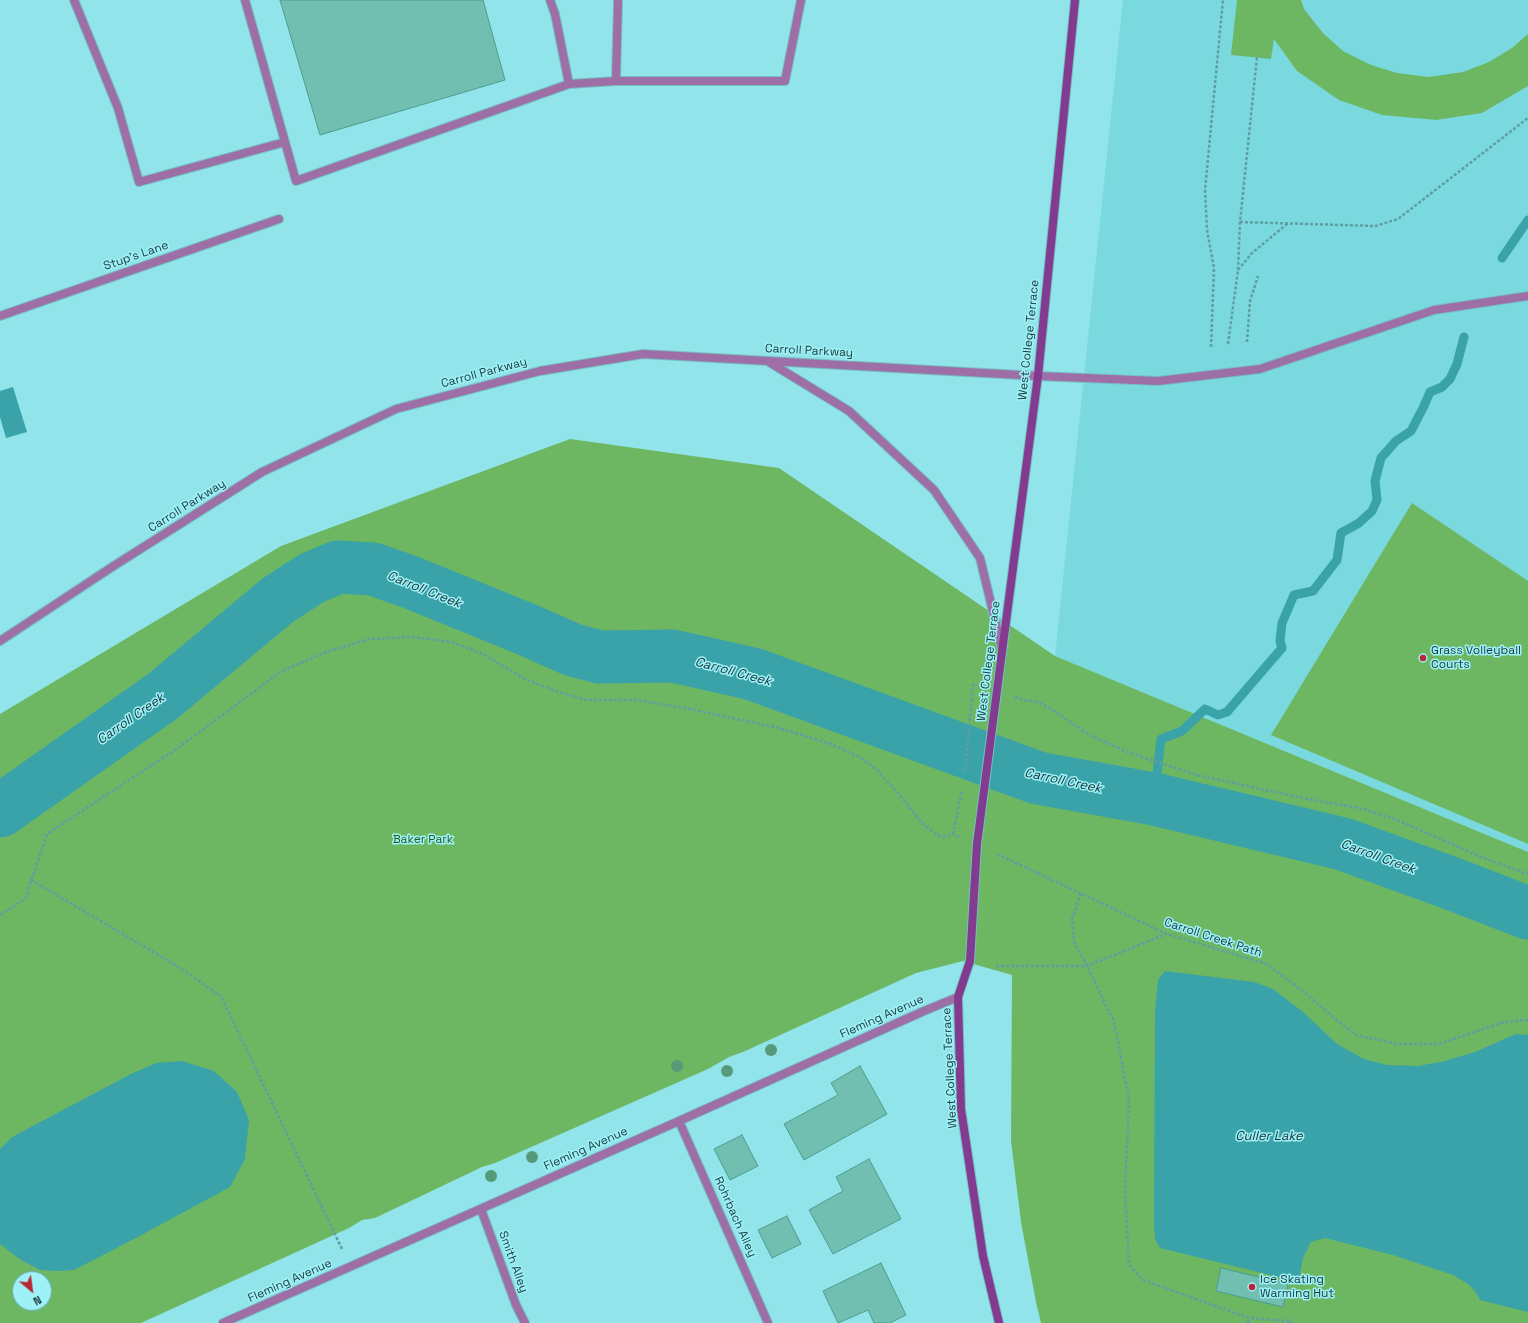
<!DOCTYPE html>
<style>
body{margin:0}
#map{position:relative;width:1528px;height:1323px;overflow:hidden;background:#91e4e9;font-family:"Space Grotesk",sans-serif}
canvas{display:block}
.north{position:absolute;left:12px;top:1271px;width:40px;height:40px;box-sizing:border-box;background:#9ef1f7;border:1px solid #68a8ad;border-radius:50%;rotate:151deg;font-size:11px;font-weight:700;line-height:16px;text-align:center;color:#183b3d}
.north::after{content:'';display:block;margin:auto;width:14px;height:18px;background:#b82736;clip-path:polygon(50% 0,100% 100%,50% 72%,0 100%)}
</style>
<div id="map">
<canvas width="1528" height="1323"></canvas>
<div class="north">N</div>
</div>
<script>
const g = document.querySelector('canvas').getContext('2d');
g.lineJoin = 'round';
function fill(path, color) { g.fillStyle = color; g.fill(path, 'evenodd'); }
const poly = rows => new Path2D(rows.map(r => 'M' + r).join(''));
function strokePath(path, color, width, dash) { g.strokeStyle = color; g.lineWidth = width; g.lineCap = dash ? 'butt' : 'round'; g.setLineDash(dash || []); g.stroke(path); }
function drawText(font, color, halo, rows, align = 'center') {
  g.font = font + ' "Space Grotesk",sans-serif'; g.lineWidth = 3; g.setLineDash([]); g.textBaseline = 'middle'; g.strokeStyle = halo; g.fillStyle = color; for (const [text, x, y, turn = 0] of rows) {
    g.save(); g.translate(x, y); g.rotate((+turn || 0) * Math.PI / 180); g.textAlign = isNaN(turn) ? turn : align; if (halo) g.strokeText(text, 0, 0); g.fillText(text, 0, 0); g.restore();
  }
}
const built = poly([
 [1123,0,1528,0,1528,852,1055,656]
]);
const green = poly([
 [1237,0,1301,0,1304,9,1323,33,1343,51,1371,65,1397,73,1429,77,1463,72,1489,62,1512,48,1528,34,1528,86,1482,113,1436,120,1382,115,1339,100,1297,71,1274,39,1271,59,1231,55],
 [570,439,779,468,1055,656,1528,852,1528,1323,1041,1323,1036,1302,1021,1222,1011,1141,1012,975,963,961,916,973,743,1052,729,1057,708,1069,495,1163,482,1167,375,1218,362,1220,349,1228,141,1323,0,1323,0,714,281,546],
 [20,1279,44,1279,44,1303,20,1303],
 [1412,503,1528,581,1528,844,1271,735]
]);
const water = poly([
 [13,387,27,432,6,438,0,417,0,391],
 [1165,971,1254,982,1273,989,1303,1012,1337,1044,1364,1059,1387,1065,1418,1066,1445,1061,1475,1052,1516,1034,1528,1035,1528,1312,1480,1300,1475,1291,1468,1284,1453,1275,1393,1255,1325,1238,1311,1242,1303,1258,1300,1274,1303,1283,1160,1248,1155,1239,1154,1225,1155,1012,1158,980],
 [182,1061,214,1071,237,1092,249,1120,245,1159,230,1187,134,1239,74,1270,58,1271,40,1270,21,1260,0,1244,0,1149,12,1137,131,1074,156,1063]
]);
const stream = poly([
 [1502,258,1528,220],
 [1154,799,1161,739,1182,731,1205,709,1218,715,1227,712,1282,648,1280,641,1282,623,1294,595,1313,591,1337,560,1341,533,1359,523,1372,511,1377,500,1375,481,1381,458,1396,441,1411,431,1424,406,1430,392,1442,387,1450,379,1457,364,1464,337]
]);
const river = poly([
 [0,811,163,696,278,600,312,578,338,567,373,569,410,582,528,630,573,650,600,657,673,656,753,674,1038,778,1154,799,1343,844,1453,884,1528,913]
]);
const building = poly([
 [280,0,483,0,505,80,320,135,280,0],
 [860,1066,887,1114,804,1160,784,1124,838,1095,831,1083,860,1066],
 [742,1135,758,1166,730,1180,714,1149,742,1135],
 [869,1159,901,1219,833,1254,809,1210,843,1191,836,1177,869,1159],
 [787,1216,801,1244,772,1258,758,1230,787,1216],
 [881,1263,906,1315,890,1323,874,1323,868,1310,838,1323,823,1291,881,1263],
 [1221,1268,1288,1284,1283,1307,1216,1291,1221,1268]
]);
const path = poly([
 [1240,222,1376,226,1398,219,1528,118],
 [1238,270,1252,253,1287,224],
 [1247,342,1250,301,1258,276],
 [1228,344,1238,270,1240,222,1257,57],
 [1211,347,1214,268,1207,230,1205,190,1223,0],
 [1015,697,1024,700,1037,702,1048,707,1091,736,1130,753,1197,775,1307,799,1360,808,1395,819,1481,857,1528,874],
 [965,771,973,685,977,686],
 [953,834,962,790],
 [997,854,1167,934,1267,964,1304,992,1332,1016,1356,1035,1398,1044,1439,1044,1504,1022,1528,1020],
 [31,880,174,964,221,996,342,1249],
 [1081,893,1072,919,1074,942,1087,966,1114,1022,1129,1099,1125,1190,1129,1265,1143,1280,1249,1318,1289,1321,1293,1323],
 [0,915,25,899,47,834,175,750,282,671,326,652,370,639,413,637,451,642,483,654,525,679,558,692,587,700,636,700,690,709,779,728,831,744,861,758,877,770,898,793,924,825,936,834,943,837,953,834,959,837],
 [996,966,1087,966,1166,934],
 [1248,1323,1249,1318]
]);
const lane = poly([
 [74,0,118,108,139,182,285,142],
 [245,0,296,181,569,84,555,14,550,0],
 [616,81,618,0],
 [569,84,616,81,785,81,801,0],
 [1038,376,1158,381,1260,369,1434,310,1528,296],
 [679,1121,768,1323],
 [481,1209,516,1305,525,1323]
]);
const street = poly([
 [0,316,279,219],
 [769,362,849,411,934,490,980,558,1002,649],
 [0,641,112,567,262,472,396,409,540,371,643,354,1038,376],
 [223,1323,679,1121,924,1011,958,997]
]);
const secondary = poly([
 [999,1323,983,1256,961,1109,958,997,970,961,977,844,1038,376,1075,0]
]);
const trees = [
 [771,1050],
 [677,1066],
 [727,1071],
 [532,1157],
 [491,1176]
];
const markers = [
 [1423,658,4,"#b82736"],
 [1252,1287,4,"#b82736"]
];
const streetNames = [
 ["Stup's Lane",136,256,-19],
 ["West College Terrace",1029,340,-84],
 ["Carroll Parkway",809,351,3],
 ["Carroll Parkway",484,373,-15],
 ["Carroll Parkway",187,506,-32],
 ["West College Terrace",989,661,-83],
 ["Carroll Creek Path",1213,938,18],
 ["Fleming Avenue",882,1017,-24],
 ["West College Terrace",950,1068,-93],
 ["Fleming Avenue",586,1149,-24],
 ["Rohrbach Alley",735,1217,66],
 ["Smith Alley",513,1262,70],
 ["Fleming Avenue",290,1281,-24]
];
const poiNames = [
 ["Grass Volleyball",1431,651],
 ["Courts",1431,665],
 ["Ice Skating",1260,1280],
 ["Warming Hut",1260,1294]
];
const parkNames = [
 ["Baker Park",423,840]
];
const waterNames = [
 ["Carroll Creek",424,590,22],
 ["Carroll Creek",733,672,15],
 ["Carroll Creek",131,719,-35],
 ["Carroll Creek",1063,781,12],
 ["Carroll Creek",1378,857,20],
 ["Culler Lake",1269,1136]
];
fill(built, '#79d9df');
fill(green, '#6db763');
fill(water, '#3aa2a9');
strokePath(stream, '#3aa2a9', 9);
strokePath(river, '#3aa2a9', 53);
fill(building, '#70bfb1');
strokePath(building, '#4d9c8f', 1);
strokePath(lane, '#76bfc3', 10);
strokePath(street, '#76bfc3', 10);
strokePath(secondary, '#76bfc3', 10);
strokePath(path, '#5f9ea1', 2.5, [3, 2]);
strokePath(lane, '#9e6fa7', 8);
strokePath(street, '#9e6fa7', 8);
strokePath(secondary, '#823b8e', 8);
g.fillStyle = '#569a79';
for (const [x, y] of trees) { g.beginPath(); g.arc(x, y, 6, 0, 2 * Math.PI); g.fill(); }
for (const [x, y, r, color] of markers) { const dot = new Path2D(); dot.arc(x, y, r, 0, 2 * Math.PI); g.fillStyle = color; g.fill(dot); strokePath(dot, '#9ef1f7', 1.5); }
drawText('12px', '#183b3d', '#9ef1f7', streetNames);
drawText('12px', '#183b3d', '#9ef1f7', poiNames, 'left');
drawText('12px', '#255d1e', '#9ef1f7', parkNames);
drawText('italic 13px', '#163538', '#9ef1f7', waterNames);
</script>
